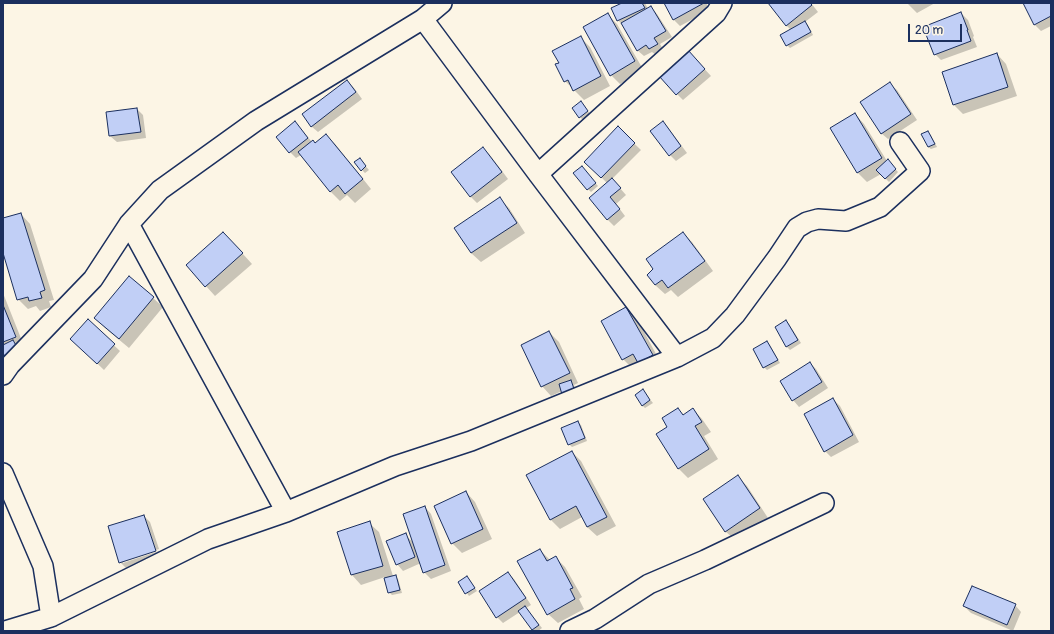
<!DOCTYPE html>
<style>
body{margin:0}
#map{position:relative;width:1054px;height:634px;overflow:hidden;background:#fcf5e5;font-family:Pangolin,sans-serif}
canvas{display:block}
.frame{position:absolute;inset:0;border:4px solid #1b2f5e;pointer-events:none}
.scale{position:absolute;left:908px;top:24px;width:54px;height:18px;box-sizing:border-box;border:2px solid #1b2f5e;border-top:0;padding-left:5px;font-size:12px;line-height:14px;white-space:nowrap;color:#1b2f5e;-webkit-text-stroke:3px #fcf5e5;paint-order:stroke}
</style>
<div id="map">
<canvas width="1054" height="634"></canvas>
<div class="frame"></div>
<div class="scale">20 m</div>
</div>
<script>
const g = document.querySelector('canvas').getContext('2d');
g.lineJoin = 'round';
function fill(path, color) { g.fillStyle = color; g.fill(path, 'evenodd'); }
const poly = rows => new Path2D(rows.map(r => 'M' + r).join(''));
function strokePath(path, color, width, dash) { g.strokeStyle = color; g.lineWidth = width; g.lineCap = dash ? 'butt' : 'round'; g.setLineDash(dash || []); g.stroke(path); }
const shadow = poly([
 [624,3,645,3,648,9,651,7,657,14,672,37,660,44,664,51,656,55,652,52,644,56,637,50,624,27,618,20],
 [665,3,706,3,710,10,680,26,674,20],
 [770,3,811,3,818,12,805,22,808,25,813,35,790,48,787,45,791,30,786,25],
 [907,3,935,3,917,13],
 [1024,3,1051,3,1051,26,1041,31,1034,24],
 [961,13,968,20,974,36,973,37,977,47,941,60,935,54],
 [607,14,617,24,644,71,620,84,611,75],
 [580,37,590,47,610,86,584,100,565,81,560,63],
 [688,51,711,76,683,100,677,94],
 [997,54,1006,64,1017,96,963,114,953,104],
 [347,81,354,88,362,99,318,132,311,126],
 [890,84,897,90,917,120,888,139,881,133],
 [584,105,590,114,583,120,580,117],
 [137,109,143,115,146,138,117,142,110,136,107,113],
 [855,114,864,124,887,161,888,161,898,172,889,182,881,174,867,182,858,173,831,128],
 [663,122,669,129,687,153,676,161,670,155],
 [618,128,641,150,612,179,626,195,616,204,625,216,614,226,607,219,607,183,586,162],
 [301,129,312,142,315,144,326,135,336,145,371,189,355,203,347,195,340,201,330,191,301,155,296,158,290,152],
 [928,132,931,135,937,147,931,149,928,147],
 [483,148,490,155,508,179,477,203,470,196],
 [362,162,369,170,365,173,362,170],
 [584,170,598,186,591,192,588,189],
 [500,199,509,208,525,233,481,262,471,253],
 [21,214,30,224,54,300,49,301,51,307,40,311,36,306,28,309,18,299,3,249,3,219],
 [683,233,692,242,713,271,678,297,671,290,665,294,655,285,655,270],
 [233,243,252,264,215,296,187,265],
 [3,293,24,346,3,355],
 [153,298,163,307,129,348,105,328,96,318],
 [626,308,636,317,662,365,633,369,623,359],
 [88,321,120,351,104,370,78,345],
 [786,321,789,324,801,343,790,350,787,347,776,327],
 [549,332,559,342,578,383,574,385,578,397,562,391,551,396,542,386],
 [767,342,770,345,780,363,767,370,764,367,754,349],
 [810,363,816,369,828,388,799,407,793,400],
 [643,391,653,403,645,408,642,405],
 [833,399,840,406,859,442,831,457,825,451],
 [678,409,684,415,693,409,702,419,711,432,704,436,718,459,688,478,678,468,669,427],
 [578,422,581,425,587,441,572,447,569,444],
 [572,452,581,461,616,526,597,536,587,527,582,517,560,529,551,520],
 [738,477,747,486,768,518,735,540,725,531],
 [466,492,475,502,492,539,462,553,452,543],
 [425,507,431,514,451,571,431,579,424,572,421,563,403,571,397,564,405,535,414,543],
 [144,516,150,522,159,549,123,561,123,563,159,551,161,557,127,569,120,562],
 [369,523,379,532,393,576,395,576,398,579,402,593,392,595,389,592,385,577,361,585,352,575,338,532],
 [540,550,550,560,555,557,565,567,582,597,579,599,584,609,558,623,548,614],
 [508,573,514,579,531,605,526,608,542,628,538,631,534,631,533,630,520,612,503,623,497,617],
 [467,577,477,591,469,596,459,583],
 [1015,605,1021,612,1013,631,971,613,964,606]
]);
const building = poly([
 [622,3,642,3,645,8,617,21,611,8,622,3],
 [664,3,704,3,673,20,664,3],
 [768,3,810,3,812,5,786,26,768,3],
 [1023,3,1051,3,1051,16,1034,25,1023,3],
 [651,6,666,31,654,38,658,44,649,49,646,45,637,51,621,23,651,6],
 [961,12,968,30,967,30,971,41,934,55,923,27,961,12],
 [608,13,635,61,610,76,583,27,608,13],
 [805,21,811,32,786,46,780,35,805,21],
 [581,36,601,76,573,91,568,80,564,82,555,64,559,63,552,51,581,36],
 [688,50,705,69,676,95,659,76,688,50],
 [997,53,1008,87,953,105,942,72,997,53],
 [347,80,356,92,311,127,302,114,347,80],
 [890,82,911,114,881,134,860,102,890,82],
 [581,101,588,111,579,118,572,108,581,101],
 [137,108,141,132,109,136,106,112,137,108],
 [855,113,882,158,857,173,830,128,855,113],
 [295,121,308,138,289,153,276,137,295,121],
 [663,121,681,146,669,156,650,131,663,121],
 [618,126,635,143,601,178,584,162,618,126],
 [928,131,935,144,928,147,921,134,928,131],
 [326,134,363,179,345,194,338,185,330,192,298,152,313,140,315,143,326,134],
 [483,147,502,172,470,197,451,172,483,147],
 [360,158,366,166,361,171,354,162,360,158],
 [888,159,896,169,885,179,876,170,888,159],
 [582,166,596,183,587,190,573,173,582,166],
 [612,178,621,188,610,197,620,209,607,220,589,198,612,178],
 [500,197,517,223,471,253,454,228,500,197],
 [21,213,45,290,40,292,42,298,29,301,28,297,17,300,3,253,3,218,21,213],
 [223,232,243,253,205,287,186,265,223,232],
 [683,232,705,261,668,288,662,280,655,285,647,275,653,269,646,259,683,232],
 [129,276,154,297,119,339,94,318,129,276],
 [3,305,16,337,3,342,3,305],
 [626,307,653,355,638,363,633,354,622,360,601,321,626,307],
 [88,319,115,344,97,364,70,339,88,319],
 [786,320,798,340,786,347,775,327,786,320],
 [549,331,570,373,541,387,521,345,549,331],
 [13,340,18,349,5,357,3,353,3,345,13,340],
 [767,341,778,360,763,368,753,349,767,341],
 [810,362,822,382,792,401,780,381,810,362],
 [571,380,576,395,563,398,559,384,571,380],
 [643,389,650,400,642,406,635,395,643,389],
 [833,398,853,435,824,452,804,414,833,398],
 [678,408,683,415,693,408,702,422,695,426,709,449,678,469,656,434,667,427,662,418,678,408],
 [578,421,585,438,568,445,561,428,578,421],
 [572,451,607,517,587,527,576,506,550,520,526,475,572,451],
 [738,475,760,508,725,532,703,499,738,475],
 [466,491,483,529,451,544,434,506,466,491],
 [425,506,445,565,423,573,403,514,425,506],
 [144,515,156,551,119,563,108,526,144,515],
 [370,521,383,566,351,575,337,532,370,521],
 [406,533,415,557,396,565,386,541,406,533],
 [540,549,547,561,556,556,573,588,570,589,575,599,547,615,517,561,540,549],
 [508,572,526,598,496,618,479,591,508,572],
 [396,575,400,590,388,593,384,578,396,575],
 [467,576,475,588,465,594,458,582,467,576],
 [972,586,1016,604,1007,625,963,606,972,586],
 [525,606,539,625,532,630,518,611,525,606]
]);
const minor = poly([
 [423,19,538,174,677,357],
 [538,174,716,13,722,3],
 [129,224,286,512],
 [3,375,10,365,93,279,129,224,160,190,256,121,423,19,442,3],
 [3,473,43,566,51,617],
 [5,631,51,617,208,539,286,512,395,466,471,441,677,357,713,338,735,315,777,258,797,228,807,222,818,219,846,221,880,207,920,171,900,142],
 [570,631,595,619,649,584,705,560,824,503]
]);
fill(shadow, '#0003');
fill(building, '#c1cff6');
strokePath(building, '#1b2f5e', 1);
strokePath(minor, '#1b2f5e', 22);
strokePath(minor, '#fcf5e5', 19);
</script>
